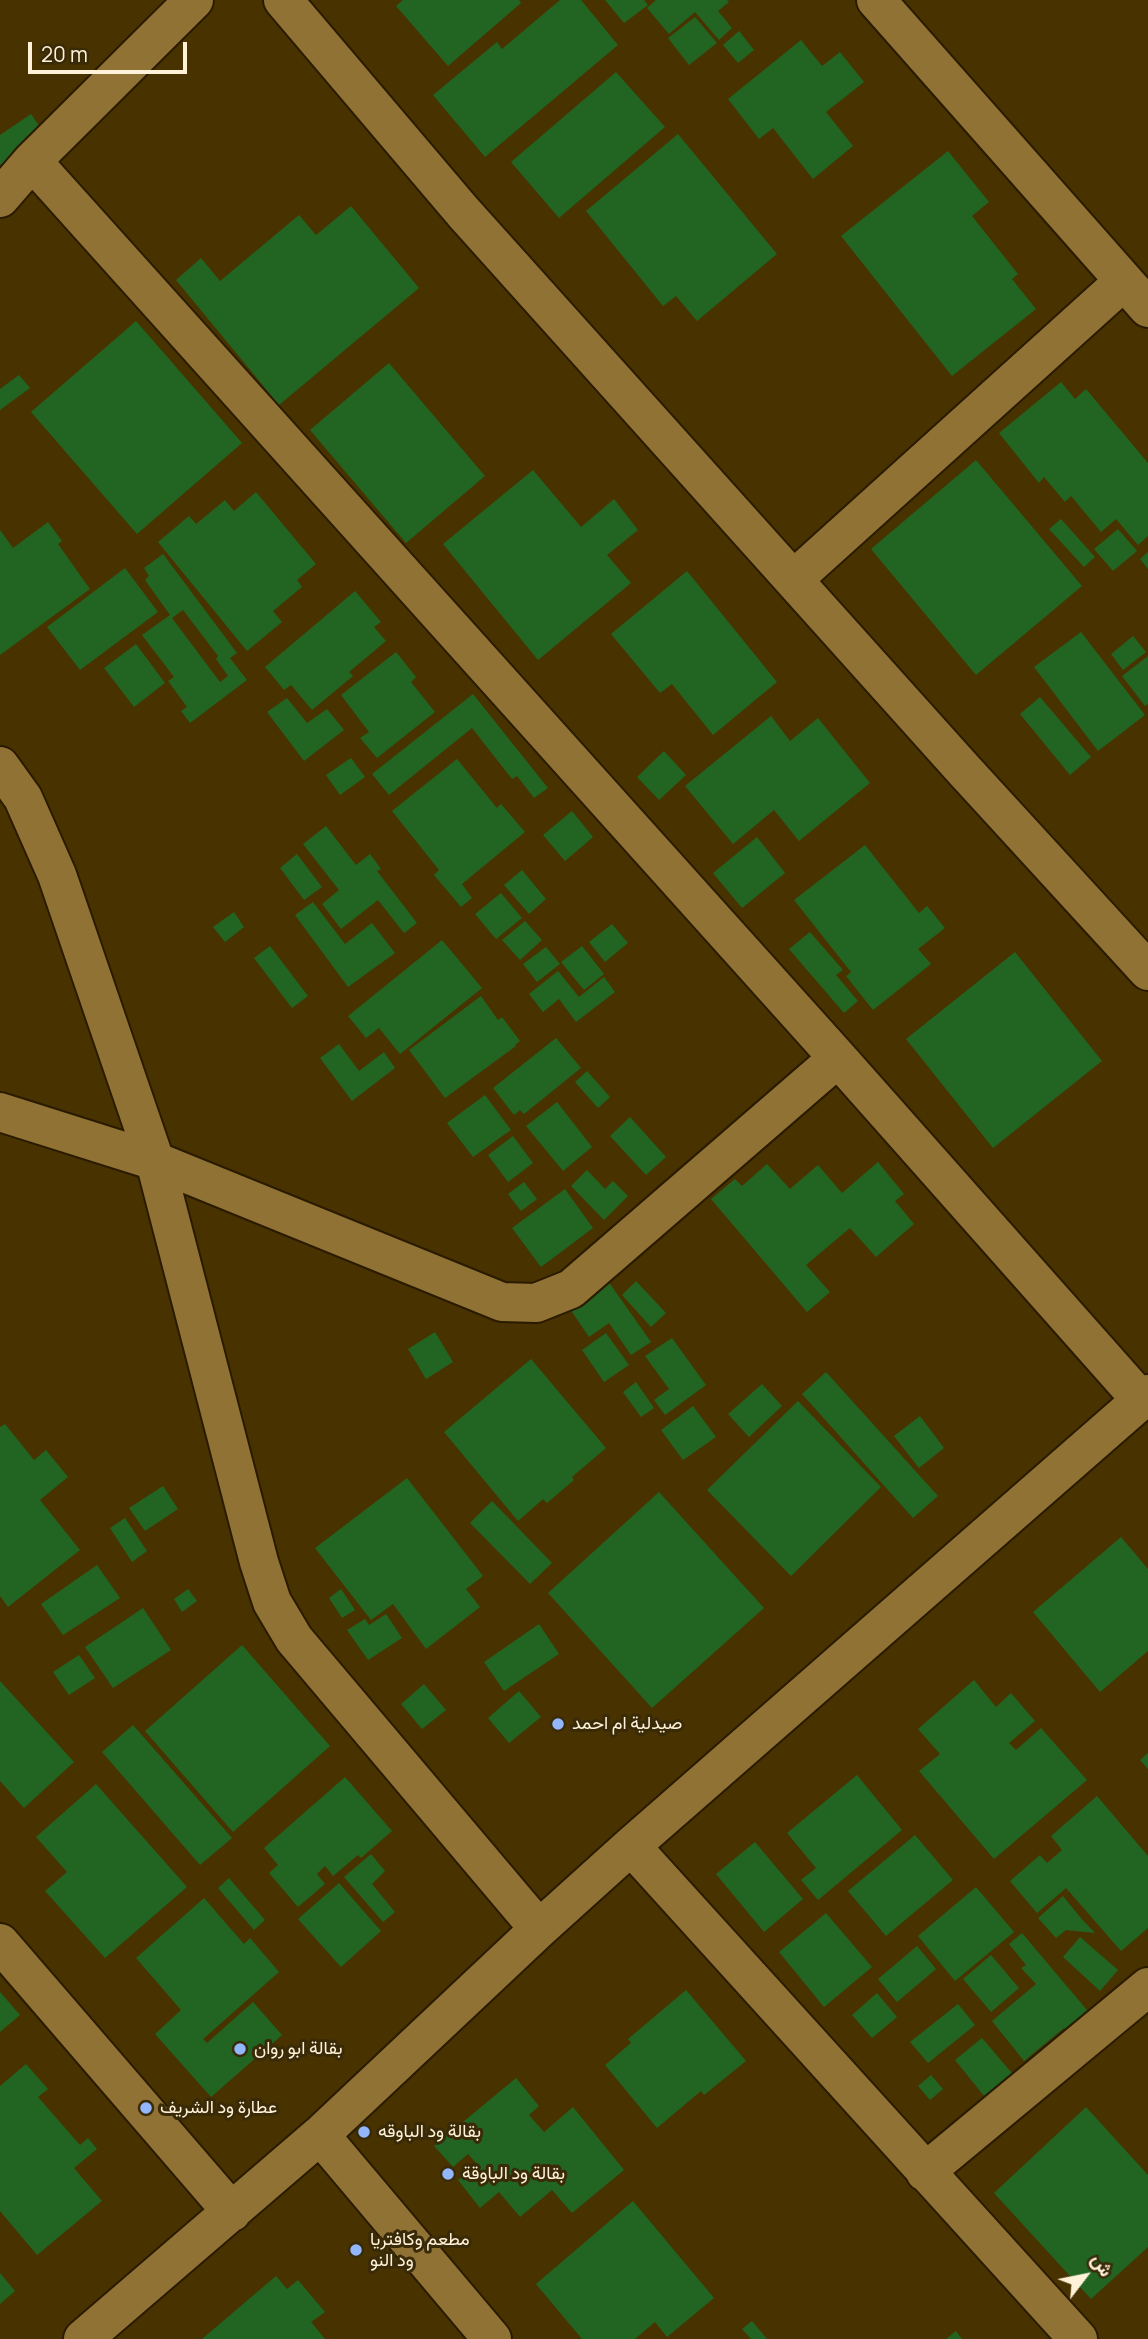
<!DOCTYPE html>
<meta charset="utf-8">
<style>
body{margin:0}
#map{position:relative;width:1148px;height:2339px;overflow:hidden;background:#483300;font-family:Manrope,Vazirmatn,sans-serif}
canvas{display:block}
.north{position:absolute;left:1050px;top:2241px;width:70px;height:70px;-webkit-text-stroke:5px #392a08;paint-order:stroke;rotate:58deg;font-size:19px;font-weight:700;line-height:28px;text-align:center;color:#fff2d9}
.north::after{content:'';display:block;margin:auto;width:24px;height:32px;background:#fff2d9;clip-path:polygon(50% 0,100% 100%,50% 72%,0 100%)}
.scale{position:absolute;left:28px;top:42px;width:159px;height:32px;box-sizing:border-box;border:4px solid #fff2d9;border-top:0;padding-left:9px;font-size:21px;line-height:24px;white-space:nowrap;color:#fff2d9;-webkit-text-stroke:5px #392a08;paint-order:stroke}
</style>
<div id="map">
<canvas width="1148" height="2339"></canvas>
<div class="north">ش</div>
<div class="scale">20 m</div>
</div>
<script>
const g = document.querySelector('canvas').getContext('2d');
g.lineJoin = 'round';
function fill(path, color) { g.fillStyle = color; g.fill(path, 'evenodd'); }
const poly = rows => new Path2D(rows.map(r => 'M' + r).join(''));
function strokePath(path, color, width, dash) { g.strokeStyle = color; g.lineWidth = width; g.lineCap = dash ? 'butt' : 'round'; g.setLineDash(dash || []); g.stroke(path); }
function drawText(font, color, halo, rows, align = 'center') {
  g.font = font + ' Manrope,Vazirmatn,sans-serif'; g.lineWidth = 6; g.setLineDash([]); g.textBaseline = 'middle'; g.strokeStyle = halo; g.fillStyle = color; for (const [text, x, y, turn = 0] of rows) {
    g.save(); g.translate(x, y); g.rotate((+turn || 0) * Math.PI / 180); g.textAlign = isNaN(turn) ? turn : align; if (halo) g.strokeText(text, 0, 0); g.fillText(text, 0, 0); g.restore();
  }
}
const building = poly([
 [403,0,519,0,521,3,448,66,396,6],
 [560,0,581,0,618,45,485,157,433,95,497,42,502,49],
 [605,0,644,0,648,5,624,23],
 [656,0,727,0,729,2,718,11,732,28,719,40,695,12,669,34,647,8],
 [695,17,717,43,689,65,668,38],
 [739,31,754,50,738,63,723,45],
 [801,40,822,66,840,52,864,82,826,112,853,146,813,179,773,128,759,139,728,99],
 [616,72,665,127,559,218,511,162],
 [31,114,46,136,0,165,0,135],
 [678,134,777,254,697,321,676,296,663,306,586,211],
 [948,151,989,202,972,216,1018,274,1012,279,1036,309,952,376,841,236],
 [351,206,419,288,279,405,176,280,201,258,220,281,299,215,316,235],
 [136,321,242,443,137,534,31,412],
 [389,363,485,476,406,543,310,430],
 [19,375,30,388,0,410,0,389],
 [1061,382,1075,399,1086,389,1148,463,1148,536,1138,545,1116,519,1101,532,1071,496,1065,502,1044,477,1039,483,999,433],
 [976,460,1082,586,976,675,871,549],
 [533,470,581,527,614,499,638,530,607,555,631,583,538,660,443,544],
 [256,492,316,564,297,580,302,587,273,611,282,622,247,651,158,542,189,516,196,524,225,500,234,511],
 [1061,519,1095,557,1084,567,1049,529],
 [48,522,62,541,58,544,90,589,0,655,0,530,13,548],
 [1118,529,1137,551,1113,571,1094,549],
 [1148,552,1148,569,1140,559],
 [163,554,237,653,230,658,247,680,190,723,181,711,187,707,168,681,174,677,142,635,170,615,145,580,149,576,144,568],
 [183,610,218,656,216,659,228,676,220,682,172,618],
 [125,568,158,612,80,670,47,627],
 [687,571,777,682,713,735,672,684,660,693,611,634],
 [355,591,381,622,374,627,386,641,349,672,353,676,312,710,291,685,284,690,265,667],
 [1081,632,1145,715,1098,751,1034,667],
 [1133,636,1146,652,1123,670,1111,654],
 [136,644,165,683,134,707,104,668],
 [396,652,416,677,411,682,435,712,377,758,360,738,369,732,341,695],
 [1148,656,1148,704,1145,706,1122,676],
 [473,694,548,788,534,798,517,776,512,779,472,728,389,795,372,774],
 [1040,697,1091,757,1070,775,1020,714],
 [287,698,307,723,327,709,344,730,304,761,267,712],
 [771,716,790,741,818,718,870,783,799,841,774,810,733,844,685,786],
 [664,751,686,775,659,800,637,777],
 [351,758,365,777,340,795,326,775],
 [457,759,497,808,501,804,525,832,462,884,472,898,461,907,434,875,439,870,392,811],
 [572,811,593,837,565,861,543,835],
 [326,826,356,865,370,854,381,869,377,871,417,923,404,933,378,900,341,929,322,904,339,890,303,844],
 [757,837,785,873,742,908,713,873],
 [865,845,919,913,927,906,945,928,918,949,931,964,873,1010,846,976,851,972,794,900],
 [297,854,322,887,304,900,280,868],
 [522,870,546,899,529,914,504,885],
 [501,893,522,918,496,939,475,914],
 [313,902,345,944,372,923,395,953,348,987,295,915],
 [234,912,244,927,225,942,213,927],
 [525,921,542,940,520,960,502,940],
 [612,924,628,943,605,962,589,942],
 [810,932,843,970,836,975,858,1001,844,1013,789,949],
 [442,940,482,988,400,1054,379,1028,366,1038,348,1016],
 [270,946,308,996,292,1008,254,958],
 [582,946,604,974,584,990,561,962],
 [546,947,560,964,537,982,523,964],
 [1015,952,1102,1061,993,1148,906,1039],
 [558,971,579,997,604,977,615,992,576,1022,559,999,543,1012,529,994],
 [481,996,498,1020,502,1017,520,1041,515,1045,516,1046,445,1098,409,1050],
 [556,1038,581,1068,524,1114,520,1110,514,1115,493,1088],
 [339,1044,359,1071,384,1052,395,1068,352,1101,320,1058],
 [587,1071,610,1097,598,1108,575,1082],
 [485,1095,511,1130,473,1157,447,1123],
 [557,1102,592,1147,563,1171,526,1126],
 [630,1117,666,1157,646,1175,610,1136],
 [513,1136,533,1163,508,1182,488,1155],
 [878,1162,904,1194,895,1201,914,1224,876,1257,850,1228,806,1265,830,1292,807,1312,711,1199,735,1179,742,1186,767,1164,790,1189,818,1165,842,1193],
 [587,1170,605,1189,613,1181,628,1196,604,1220,571,1186],
 [524,1182,537,1199,521,1211,508,1194],
 [565,1189,593,1228,541,1267,512,1228],
 [608,1281,651,1342,631,1355,609,1323,589,1337,570,1309],
 [636,1281,666,1313,651,1327,622,1295],
 [435,1332,453,1362,426,1379,408,1349],
 [606,1333,629,1365,604,1382,582,1350],
 [672,1338,706,1385,665,1415,654,1400,669,1389,645,1356],
 [531,1359,606,1448,572,1477,574,1480,547,1503,543,1499,518,1521,444,1432],
 [826,1372,938,1496,913,1518,802,1394],
 [636,1382,654,1408,641,1417,623,1392],
 [762,1384,782,1406,749,1437,728,1414],
 [798,1401,881,1487,791,1576,707,1490],
 [693,1406,716,1437,683,1460,661,1430],
 [920,1416,944,1448,919,1468,894,1436],
 [5,1424,34,1460,46,1450,68,1477,40,1500,80,1550,8,1607,0,1596,0,1427],
 [407,1478,483,1576,466,1589,480,1607,426,1649,393,1604,371,1620,315,1548],
 [163,1486,178,1509,145,1531,129,1508],
 [659,1492,764,1608,652,1708,548,1593],
 [492,1501,552,1563,530,1584,470,1523],
 [125,1518,147,1551,132,1562,110,1528],
 [1121,1537,1148,1569,1148,1651,1100,1692,1033,1612],
 [97,1565,120,1598,63,1635,41,1604],
 [188,1589,197,1601,182,1612,174,1599],
 [341,1589,355,1610,342,1618,329,1598],
 [143,1608,171,1650,113,1688,85,1647],
 [386,1614,402,1638,368,1660,347,1630,365,1619,369,1625],
 [539,1624,559,1654,504,1691,484,1662],
 [242,1645,330,1746,233,1832,145,1731],
 [79,1655,95,1678,69,1695,53,1672],
 [974,1680,996,1707,1011,1693,1035,1721,1009,1743,1016,1750,1041,1728,1087,1780,994,1859,919,1771,940,1754,918,1729],
 [0,1681,74,1762,24,1808,0,1781],
 [424,1684,446,1710,422,1729,401,1704],
 [519,1691,541,1717,509,1743,488,1718],
 [133,1725,232,1838,200,1865,102,1752],
 [1148,1753,1148,1769,1140,1760],
 [857,1775,902,1830,818,1900,801,1880,816,1868,787,1833],
 [345,1777,392,1831,361,1858,358,1855,333,1876,325,1866,317,1874,325,1884,298,1907,269,1873,278,1865,264,1848],
 [96,1784,187,1887,105,1958,45,1891,67,1872,36,1837],
 [1097,1796,1148,1856,1148,1928,1121,1951,1066,1888,1037,1913,1010,1881,1040,1855,1047,1863,1062,1850,1051,1836],
 [915,1835,953,1880,886,1936,848,1891],
 [755,1842,803,1899,764,1932,716,1874],
 [371,1854,385,1871,372,1884,395,1912,383,1922,344,1877],
 [229,1878,265,1920,254,1930,218,1888],
 [339,1883,381,1931,341,1967,298,1919],
 [976,1887,1014,1932,955,1981,918,1936],
 [1063,1896,1080,1917,1095,1933,1066,1930,1056,1938,1038,1918],
 [204,1898,244,1944,250,1938,279,1972,203,2039,207,2043,253,2002,282,2035,211,2097,155,2034,181,2010,136,1958],
 [826,1913,872,1967,824,2007,779,1952],
 [1022,1933,1092,2016,1069,2035,1064,2028,1024,2061,992,2021,1036,1984,1021,1968,1026,1965,1009,1944],
 [1080,1937,1118,1970,1100,1991,1063,1957],
 [917,1946,936,1969,897,2002,878,1979],
 [991,1955,1019,1988,991,2012,963,1979],
 [686,1990,746,2061,704,2095,701,2091,657,2128,605,2065,631,2043,628,2039],
 [0,1992,20,2015,0,2032],
 [877,1993,897,2017,872,2038,852,2015],
 [958,2004,975,2025,928,2063,910,2042],
 [982,2038,1017,2079,989,2102,955,2060],
 [26,2064,48,2089,38,2097,80,2145,88,2138,97,2149,74,2168,102,2201,37,2255,0,2211,0,2086],
 [931,2075,943,2089,930,2100,918,2086],
 [516,2078,539,2106,529,2115,544,2132,573,2107,624,2170,572,2213,552,2190,520,2217,499,2192,480,2208,458,2180,477,2164,468,2154,453,2167,434,2146],
 [1086,2107,1148,2175,1148,2247,1091,2299,994,2193],
 [633,2201,714,2298,667,2337,655,2322,635,2339,582,2339,536,2284],
 [0,2273,15,2291,0,2304],
 [276,2276,287,2289,298,2280,325,2312,311,2322,325,2339,202,2339],
 [752,2321,767,2339,751,2339,742,2329],
 [956,2331,962,2339,946,2339]
]);
const minor = poly([
 [283,0,463,212,963,769,1148,971],
 [876,0,1148,308],
 [32,161,838,1058,1141,1400],
 [0,198,32,161,194,0],
 [794,579,1124,281],
 [0,766,23,798,57,875,155,1161,259,1562,272,1602,294,1639,539,1929],
 [0,1112,155,1161,502,1302,536,1303,571,1289,838,1058],
 [631,1846,1078,2339],
 [0,1943,232,2212],
 [320,2135,492,2339],
 [925,2172,1148,1987],
 [83,2339,320,2135,539,1929,631,1846,1148,1394]
]);
const markers = [
 [558,1724,7,"#93b7fd"],
 [240,2049,7,"#93b7fd"],
 [146,2108,7,"#93b7fd"],
 [364,2132,7,"#93b7fd"],
 [448,2174,7,"#93b7fd"],
 [356,2250,7,"#93b7fd"]
];
const poiNames = [
 ["صيدلية ام احمد",572,1724],
 ["بقالة ابو روان",254,2049],
 ["عطارة ود الشريف",160,2108],
 ["بقالة ود الباوقه",378,2132],
 ["بقالة ود الباوقة",462,2174],
 ["مطعم وكافتريا",370,2240],
 ["ود النو",370,2261]
];
fill(building, '#226422');
strokePath(minor, '#2a1b00', 42);
strokePath(minor, '#8f7234', 38);
for (const [x, y, r, color] of markers) { const dot = new Path2D(); dot.arc(x, y, r, 0, 2 * Math.PI); g.fillStyle = color; g.fill(dot); strokePath(dot, '#392a08', 2.5); }
drawText('18px', '#fff2d9', '#392a08', poiNames, 'left');
</script>
